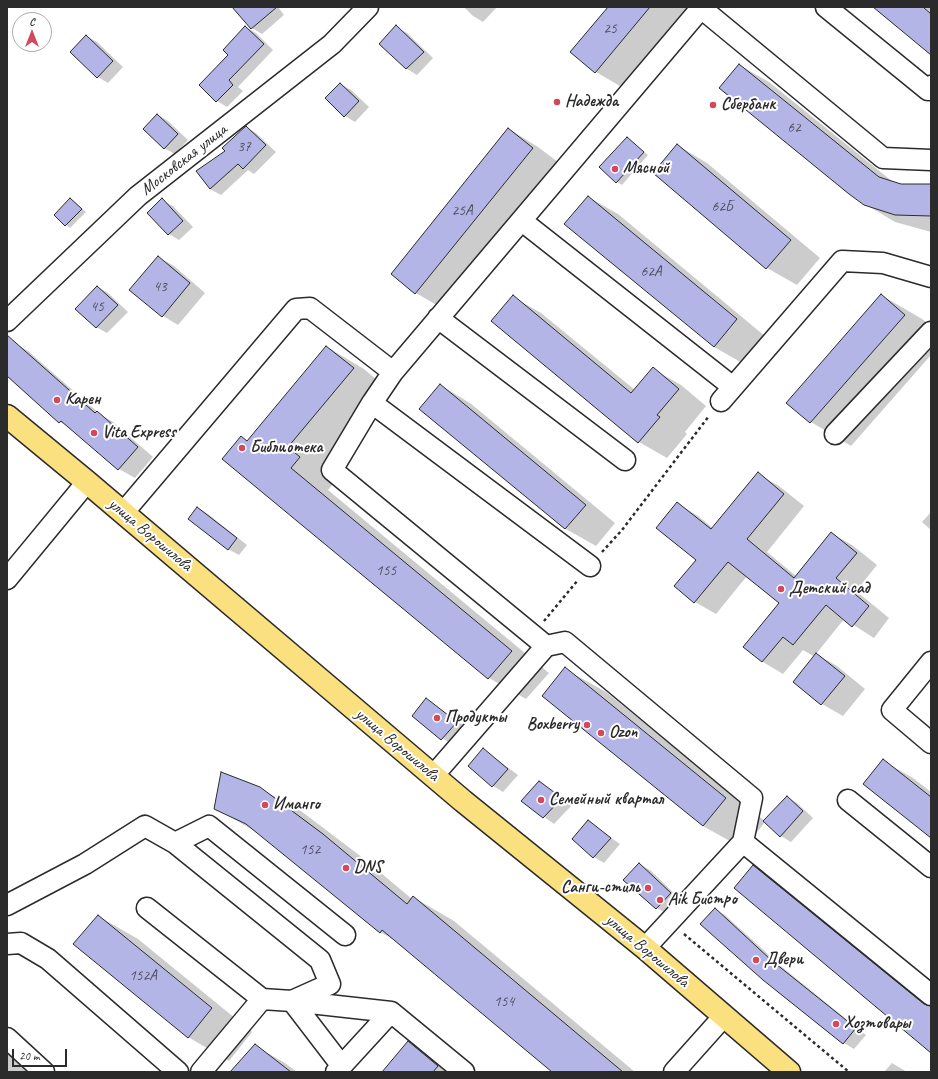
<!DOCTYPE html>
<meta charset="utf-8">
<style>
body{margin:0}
#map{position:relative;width:938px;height:1079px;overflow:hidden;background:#fff;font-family:Caveat,sans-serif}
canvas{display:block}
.frame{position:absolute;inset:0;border:8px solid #2b2b2b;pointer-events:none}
.north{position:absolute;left:12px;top:12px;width:40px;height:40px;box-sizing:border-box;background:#fff;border:1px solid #aaa;border-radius:50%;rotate:0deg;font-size:11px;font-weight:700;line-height:16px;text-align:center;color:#2b2b2b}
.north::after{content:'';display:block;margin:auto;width:14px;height:18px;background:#d1495b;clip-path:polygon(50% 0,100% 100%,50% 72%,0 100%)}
.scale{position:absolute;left:12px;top:1049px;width:55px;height:18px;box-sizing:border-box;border:2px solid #2b2b2b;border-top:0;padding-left:5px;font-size:12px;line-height:14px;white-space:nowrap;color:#2b2b2b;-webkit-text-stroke:3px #fff;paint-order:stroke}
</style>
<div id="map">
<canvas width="938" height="1079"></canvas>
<div class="frame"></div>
<div class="north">С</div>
<div class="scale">20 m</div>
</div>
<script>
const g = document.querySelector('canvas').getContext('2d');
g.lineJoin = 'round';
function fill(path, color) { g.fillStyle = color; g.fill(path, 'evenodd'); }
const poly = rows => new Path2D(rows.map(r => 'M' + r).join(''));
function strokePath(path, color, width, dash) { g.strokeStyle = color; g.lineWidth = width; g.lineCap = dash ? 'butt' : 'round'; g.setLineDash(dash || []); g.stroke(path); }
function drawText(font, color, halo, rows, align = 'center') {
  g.font = font + ' Caveat,sans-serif'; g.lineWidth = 4; g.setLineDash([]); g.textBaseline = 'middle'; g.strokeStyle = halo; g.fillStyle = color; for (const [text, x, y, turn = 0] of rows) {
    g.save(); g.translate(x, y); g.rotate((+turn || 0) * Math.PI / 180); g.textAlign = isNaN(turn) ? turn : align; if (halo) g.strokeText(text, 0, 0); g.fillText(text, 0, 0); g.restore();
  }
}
const shadow = poly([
 [234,7,278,7,284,15,262,34,252,28],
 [464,7,497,7,483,22,473,16],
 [609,7,695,7,625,89,596,72],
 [875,7,931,7,931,53],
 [245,27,256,33,273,50,238,87,243,91,227,107,217,101,200,85,230,55],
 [396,27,407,33,433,58,417,75,407,69,380,44],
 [86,36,97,42,123,67,108,83,98,77],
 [739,65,769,82,893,182,901,185,931,185,931,232,895,222,865,204],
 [340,84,351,90,369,107,355,122,345,116],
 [158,115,168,121,188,140,175,154,164,148],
 [246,127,256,133,276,152,254,174,248,170,221,195,210,189,226,151],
 [509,129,538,147,562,165,445,310,416,293],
 [627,138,648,155,622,185,617,182],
 [677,145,707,163,820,258,797,285,767,268,654,173],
 [588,197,618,214,766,337,744,364,714,347],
 [71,199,86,212,70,228,55,215],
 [162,200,173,206,193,227,179,240,169,234],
 [158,257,174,266,205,293,178,325,163,316],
 [98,287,108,293,128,312,107,333,96,327],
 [881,295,922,319,931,326,931,355,851,446,811,422,788,403],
 [513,297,541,313,635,390,653,369,681,385,706,406,685,432,687,434,667,458,639,442],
 [13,342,28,351,101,415,113,422,153,457,135,478,119,469,73,429,60,422,7,375,7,348],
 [327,347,364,369,390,391,337,479,328,490,549,673,526,699,489,678,241,438,248,441],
 [440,385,470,403,615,523,596,546,566,529,421,409],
 [758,474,779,486,804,506,767,552,796,576,831,533,852,545,877,565,856,591,889,618,874,638,844,619,816,654,837,666,865,689,843,716,822,704,794,682,815,657,803,650,783,674,763,662,745,647,780,603,747,576,716,614,695,602,675,586,697,560,678,504,698,516,713,528],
 [198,508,208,514,247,545,239,555,228,549],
 [931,512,931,530,922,522],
 [565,669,606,692,765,821,787,797,797,803,813,818,791,842,781,836,765,822,744,849,703,826],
 [426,699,467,728,452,745,413,716],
 [483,749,518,775,503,792,493,786,469,766],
 [883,761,913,778,931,792,931,837],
 [539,782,572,805,554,824,522,801],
 [259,788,301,811,363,858,412,899,413,897,454,921,635,1072,553,1072,400,943,380,932,258,833,215,808],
 [588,822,620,844,604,863,594,857,573,839],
 [639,864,650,870,681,900,667,914,657,908],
 [753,866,794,890,931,1001,931,1052],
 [715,910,725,915,782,967,866,1035,854,1049,844,1043],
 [98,916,138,939,252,1032,229,1061,188,1037],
 [408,1042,438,1059,453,1072,384,1072],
 [255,1046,285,1063,297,1072,231,1072],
 [7,1048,35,1072,7,1072],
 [892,1063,907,1072,908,1072,884,1072]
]);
const building = poly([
 [232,7,277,7,251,29,232,7],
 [608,7,650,7,595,73,570,52,608,7],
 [873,7,923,7,931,14,931,55,873,7],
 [396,25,424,52,406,69,379,44,396,25],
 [245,26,264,44,229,80,233,85,216,102,199,85,228,55,223,50,245,26],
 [86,35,113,61,97,78,70,52,86,35],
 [739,64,879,177,901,184,931,184,931,216,895,215,864,205,849,194,719,88,739,64],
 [340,83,359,101,344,117,325,98,340,83],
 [157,114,178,134,164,149,143,129,157,114],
 [246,126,266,145,243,169,238,164,210,189,196,171,225,151,222,148,246,126],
 [508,128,533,148,415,294,391,274,508,128],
 [627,137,644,152,616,183,599,167,627,137],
 [677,144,791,240,766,269,653,173,677,144],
 [588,196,737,319,714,347,564,224,588,196],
 [70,198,82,209,65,226,54,215,70,198],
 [162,198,183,221,168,235,147,213,162,198],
 [158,256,190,283,162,317,129,290,158,256],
 [97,286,118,305,96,328,75,309,97,286],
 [881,294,905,315,810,423,786,403,881,294],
 [513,295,631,393,653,367,679,389,657,415,660,417,638,443,491,321,513,295],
 [7,335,95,413,97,411,138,447,118,470,61,421,59,423,7,376,7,335],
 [326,346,354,368,288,447,300,457,291,468,512,651,488,679,222,459,241,436,247,441,326,346],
 [440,384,586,505,565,529,419,409,440,384],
 [758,472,784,494,747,539,794,578,831,532,857,553,836,578,869,606,852,627,826,605,793,645,783,637,762,662,743,647,779,603,728,562,694,603,674,586,696,560,656,528,677,502,711,529,758,472],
 [197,507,237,538,228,550,188,519,197,507],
 [816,653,845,676,821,705,793,682,816,653],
 [565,667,726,798,703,826,542,696,565,667],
 [426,698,457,722,441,740,412,716,426,698],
 [483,748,508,769,492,787,468,766,483,748],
 [883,759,931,797,931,838,863,784,883,759],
 [221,772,260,787,323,834,407,904,413,896,623,1072,552,1072,382,930,380,933,246,824,214,809,221,772],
 [539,781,562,798,543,818,521,801,539,781],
 [787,796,803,811,780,837,763,821,787,796],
 [588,820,611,838,593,858,572,839,588,820],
 [639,863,671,893,656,909,623,880,639,863],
 [753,865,924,1004,931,1006,931,1053,734,888,753,865],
 [715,908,771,960,856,1028,843,1044,763,980,700,924,715,908],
 [98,915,212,1008,188,1038,73,944,98,915],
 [408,1041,438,1066,433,1072,382,1072,408,1041],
 [255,1044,291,1072,230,1072,255,1044]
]);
const path = poly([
 [602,552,622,530,709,416],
 [544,621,578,580],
 [684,934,849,1072]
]);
const minor = poly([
 [826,7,928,90,931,86],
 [701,8,883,158,931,160],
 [522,221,733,387],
 [438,318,625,460],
 [7,321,138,196,332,44,368,7],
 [393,372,372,403,590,566],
 [721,401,842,261,883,263,931,277],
 [372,403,332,470,546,646,433,776],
 [835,434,931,332],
 [123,513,296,309,310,308,393,372,702,7],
 [7,579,87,482],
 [546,646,565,642,752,798,743,842],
 [931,662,892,710,931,743],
 [848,800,931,867],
 [7,905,85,864,145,826,175,843],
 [147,908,262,999,292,1001,341,1065],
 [345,935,209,826,175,843,320,960,330,984,292,1001,391,1012],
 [7,944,21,943,48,959,178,1072],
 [645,948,743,842,931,995],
 [7,1038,44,1072],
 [201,1072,262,999],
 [336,1072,391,1012,464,1072],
 [674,1072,724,1016]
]);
const major = poly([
 [7,416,87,482,463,801,645,948,789,1072]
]);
const markers = [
 [557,102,4,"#d1495b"],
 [713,105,4,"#d1495b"],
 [615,169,4,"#d1495b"],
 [57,400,4,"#d1495b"],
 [94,433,4,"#d1495b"],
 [242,448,4,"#d1495b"],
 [781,589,4,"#d1495b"],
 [437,718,4,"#d1495b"],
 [587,725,4,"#d1495b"],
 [601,733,4,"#d1495b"],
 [541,800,4,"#d1495b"],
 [265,805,4,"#d1495b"],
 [346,868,4,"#d1495b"],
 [648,888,4,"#d1495b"],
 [660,900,4,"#d1495b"],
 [756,960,4,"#d1495b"],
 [836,1024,4,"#d1495b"]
];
const numberNames = [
 ["25",610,29],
 ["62",794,128],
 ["37",244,147],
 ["62Б",722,207],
 ["25А",462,211],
 ["62А",651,272],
 ["43",160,287],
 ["45",97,307],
 ["155",386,571],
 ["152",310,850],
 ["152А",143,976],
 ["154",504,1002]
];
const poiNames = [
 ["Надежда",565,102],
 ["Сбербанк",721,105],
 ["Мясной",623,169],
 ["Карен",65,400],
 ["Vita Express",102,433],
 ["Библиотека",250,448],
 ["Детский сад",789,589],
 ["Продукты",445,718],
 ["Boxberry",579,725,"right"],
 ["Ozon",609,733],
 ["Семейный квартал",549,800],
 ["Иманго",273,805],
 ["DNS",354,868],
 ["Санги-стиль",640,888,"right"],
 ["Aik Бистро",668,900],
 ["Двери",764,960],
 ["Хозтовары",844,1024]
];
const streetNames = [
 ["Московская улица",184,160,-38],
 ["улица Ворошилова",150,535,40],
 ["улица Ворошилова",397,745,40],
 ["улица Ворошилова",647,951,40]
];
fill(shadow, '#0003');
fill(building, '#b4b5e7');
strokePath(building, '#2b2b2b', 1);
strokePath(minor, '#2b2b2b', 23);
strokePath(major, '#2b2b2b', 25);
strokePath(path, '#2b2b2b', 2.5, [3, 3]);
strokePath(minor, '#fff', 20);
strokePath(major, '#fbe080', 22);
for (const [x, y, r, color] of markers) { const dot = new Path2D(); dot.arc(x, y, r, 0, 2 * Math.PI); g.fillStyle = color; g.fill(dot); strokePath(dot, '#fff', 1.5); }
drawText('15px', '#4d4e5a', null, numberNames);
drawText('bold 17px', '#2b2b2b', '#fff', poiNames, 'left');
drawText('17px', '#2b2b2b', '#fff', streetNames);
</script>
